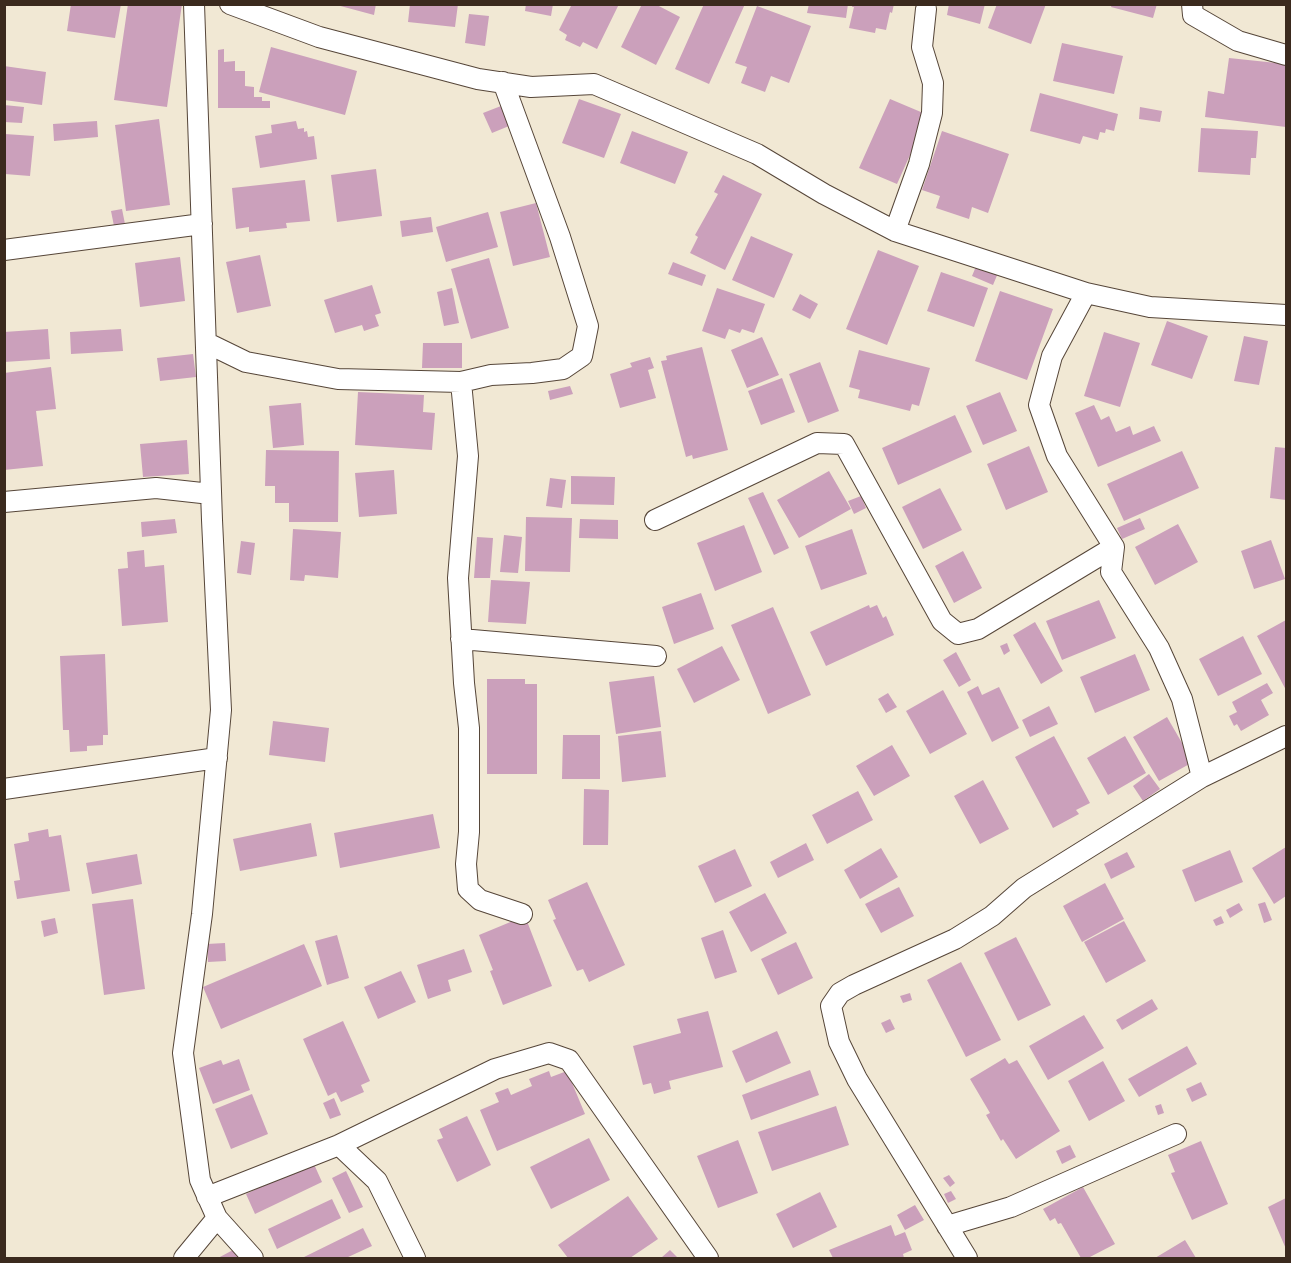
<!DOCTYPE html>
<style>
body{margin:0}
#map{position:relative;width:1291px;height:1263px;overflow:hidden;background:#f1e8d4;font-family:Alegreya,serif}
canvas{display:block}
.frame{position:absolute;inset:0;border:6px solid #3b2a1e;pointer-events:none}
</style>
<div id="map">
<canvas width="1291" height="1263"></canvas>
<div class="frame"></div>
</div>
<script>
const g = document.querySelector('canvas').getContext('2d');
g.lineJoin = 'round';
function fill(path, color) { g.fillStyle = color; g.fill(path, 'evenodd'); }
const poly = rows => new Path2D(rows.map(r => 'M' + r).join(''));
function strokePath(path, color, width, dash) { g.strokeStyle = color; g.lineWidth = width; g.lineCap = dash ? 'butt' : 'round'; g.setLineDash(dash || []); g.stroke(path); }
const building = poly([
 [71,4,121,4,115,38,67,31],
 [128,4,182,4,167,107,114,100],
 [333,4,376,4,374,15],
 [410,4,458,4,455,27,408,22],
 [526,4,553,4,551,16,525,11],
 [572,4,619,4,597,49,583,42,580,47,565,40,567,35,559,30],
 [642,4,655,4,680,17,656,65,621,47],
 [704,4,745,4,709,84,675,69],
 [809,4,848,4,846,18,807,13],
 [853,4,894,4,892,13,890,12,886,30,876,28,875,33,849,28,854,7,852,7],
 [949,4,985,4,980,24,947,15],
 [997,4,1046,4,1031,44,988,28],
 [1112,4,1157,4,1153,18,1111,7],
 [757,6,811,26,789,83,771,76,765,92,741,83,747,67,735,63],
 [469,14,489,16,485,46,465,43],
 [1062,43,1123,56,1114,94,1053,81],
 [271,47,357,71,345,115,259,92],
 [224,49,224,62,235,61,235,71,245,71,245,86,254,87,254,97,262,97,262,101,270,101,270,108,218,108,218,50],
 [1229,58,1286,64,1286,127,1205,117,1208,91,1224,94],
 [4,66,46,72,42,105,4,100],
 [1040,93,1118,114,1114,131,1106,129,1105,133,1100,132,1098,140,1083,136,1080,144,1030,131],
 [579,99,621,114,604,158,562,143],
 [890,99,928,115,897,184,859,168],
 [4,105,24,107,22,123,4,122],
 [501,106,509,126,492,133,483,113],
 [1140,107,1162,111,1160,122,1139,119],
 [159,119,170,205,126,211,115,125],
 [97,121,98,137,54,141,53,124],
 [296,121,298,129,304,128,304,132,307,131,308,137,314,136,317,159,260,168,255,136,272,133,271,125],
 [1201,128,1258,131,1256,158,1251,158,1250,175,1198,172],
 [632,131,688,152,675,184,620,163],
 [942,131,1009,154,988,213,972,207,969,219,936,208,940,196,922,190],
 [5,134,34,136,30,176,5,174],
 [376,169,382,216,337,222,331,175],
 [723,175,762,194,725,270,690,253,698,237,695,235,718,194,714,192],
 [305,180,310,221,286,223,287,228,249,232,249,227,236,229,232,188],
 [536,203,550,257,513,266,500,212],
 [122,209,125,224,114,226,111,211],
 [488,212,498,247,446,262,436,227],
 [431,217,433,232,402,237,400,221],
 [751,236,793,254,774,298,732,280],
 [878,250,919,266,887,345,846,329],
 [260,255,271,306,237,313,226,262],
 [180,257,185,301,140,307,135,263],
 [489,258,509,328,471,339,451,269],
 [673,262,706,275,702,286,668,274],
 [977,264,998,273,993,285,972,276],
 [941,272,988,288,974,327,927,311],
 [372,285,381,313,375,315,379,326,364,331,362,325,335,333,324,300],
 [452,288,459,323,444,326,437,292],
 [717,288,765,304,754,333,742,329,740,333,729,329,725,339,702,331],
 [1000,291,1053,309,1027,380,975,361],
 [800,294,818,304,810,319,792,310],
 [1167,321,1208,336,1192,379,1151,365],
 [48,329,50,359,4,362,4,332],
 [121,329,123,351,71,354,70,332],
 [1104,332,1140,343,1120,407,1084,396],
 [1244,336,1268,341,1259,385,1234,381],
 [762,337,779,375,747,388,731,350],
 [423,343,462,343,462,368,422,368],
 [702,347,728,450,693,459,692,455,686,457,661,361,667,360,666,356],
 [859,350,930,368,919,406,912,404,910,411,858,398,860,390,849,387],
 [193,354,196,377,160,381,157,358],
 [650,357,654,368,648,370,656,398,620,408,610,374,632,367,630,363],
 [820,362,839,411,808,423,789,374],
 [51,367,56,409,36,411,43,466,4,470,4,373],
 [782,378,795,412,761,425,748,391],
 [570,386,573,394,550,400,548,391],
 [358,392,424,395,423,412,435,413,432,450,355,445],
 [1000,392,1017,431,983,445,966,406],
 [301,403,304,445,273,448,269,406],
 [1094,405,1101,420,1109,416,1116,432,1130,426,1133,435,1154,426,1161,441,1098,467,1075,413],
 [955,415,972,452,898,485,882,448],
 [187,440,189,474,143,477,140,444],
 [1029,446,1048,492,1006,510,987,464],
 [1275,447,1286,448,1286,500,1270,498],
 [266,450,339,451,338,522,289,522,289,503,275,503,275,486,265,486],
 [1182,451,1199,488,1124,521,1107,484],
 [394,470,397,514,359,517,355,473],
 [829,471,851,509,799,538,777,500],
 [571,476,615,477,614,505,571,504],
 [550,478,566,480,562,508,546,506],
 [940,488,962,530,923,549,902,507],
 [763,492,789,548,774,555,748,498],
 [861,496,866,508,854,514,848,501],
 [526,517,572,518,570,572,525,571],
 [1140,518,1145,529,1122,539,1117,528],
 [175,519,177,533,142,537,141,522],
 [580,519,618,520,618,539,579,538],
 [1178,524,1198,562,1155,585,1135,547],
 [744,525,762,572,715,591,697,543],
 [293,529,341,532,338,578,305,575,304,581,290,580],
 [852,529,867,574,821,590,805,546],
 [504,535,522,537,518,573,500,572],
 [477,537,493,538,490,578,474,578],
 [1271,540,1285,579,1254,589,1241,551],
 [241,541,255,543,251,575,237,573],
 [144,550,145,567,164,565,168,622,122,626,118,569,128,568,127,552],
 [963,551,982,588,954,603,935,566],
 [491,580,530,582,526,624,488,622],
 [701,593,714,629,674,644,662,607],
 [1099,600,1116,638,1062,660,1046,621],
 [869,605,870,608,877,605,883,618,886,616,894,635,826,666,810,632],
 [773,607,811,695,768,714,731,625],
 [1286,620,1286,690,1257,636],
 [1035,622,1063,671,1041,684,1013,635],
 [1243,636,1262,674,1218,696,1199,659],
 [1007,643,1010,651,1004,655,1000,646],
 [722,646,740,680,694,703,677,669],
 [956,652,971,680,959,687,943,660],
 [105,654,108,735,103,735,103,745,87,746,87,751,70,752,69,730,63,730,60,656],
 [1135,654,1150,690,1095,713,1080,677],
 [654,676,661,727,616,734,609,682],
 [487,679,525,679,525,684,537,684,537,774,487,774],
 [1267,683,1273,693,1261,700,1269,715,1241,731,1237,724,1234,726,1229,716,1237,712,1232,702],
 [978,686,982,695,999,687,1019,728,992,742,967,692],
 [943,690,967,734,930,754,906,711],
 [888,693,897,707,886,713,878,699],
 [1049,706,1058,724,1030,737,1022,720],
 [1167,717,1193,762,1159,781,1133,737],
 [273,721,329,728,325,762,269,755],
 [661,731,666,777,622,782,618,736],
 [563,735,600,735,600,779,562,779],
 [1054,736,1090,803,1076,810,1079,814,1053,828,1015,757],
 [1125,736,1146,773,1108,795,1087,758],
 [892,745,910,776,874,796,856,766],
 [1149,774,1160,789,1143,801,1133,786],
 [983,780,1009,829,980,844,954,796],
 [584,789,609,790,608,845,583,845],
 [858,791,873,820,827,844,812,815],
 [433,814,440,848,340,868,334,833],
 [311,823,317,856,240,871,233,839],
 [48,829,49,837,61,835,70,891,17,899,14,881,20,880,14,844,29,841,28,833],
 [806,843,814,860,778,878,770,862],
 [1286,847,1286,896,1274,904,1252,868],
 [881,848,898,877,860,899,844,870],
 [735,849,752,886,715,903,698,866],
 [1230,850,1243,882,1195,902,1182,870],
 [1127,852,1135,867,1111,879,1104,864],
 [137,854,142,884,92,894,86,863],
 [587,882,625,965,589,982,583,969,577,971,553,920,556,919,548,900],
 [1105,883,1124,919,1082,942,1063,906],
 [899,887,914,916,881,933,865,904],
 [765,893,787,933,751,952,729,912],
 [133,899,145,989,104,995,92,904],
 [1265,902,1272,920,1264,923,1258,904],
 [1239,903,1243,910,1230,918,1226,910],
 [525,916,552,986,503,1005,490,971,493,970,479,935],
 [1221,916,1224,923,1216,926,1213,920],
 [55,918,58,933,44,937,41,921],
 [1124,921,1146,961,1106,983,1084,942],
 [723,930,737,972,715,979,701,938],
 [337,935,349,978,327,985,315,941],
 [1016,937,1051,1005,1018,1021,984,953],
 [796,942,813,978,778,995,761,959],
 [225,943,226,961,208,962,207,944],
 [304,944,322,986,221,1029,203,987],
 [464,949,472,972,448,980,451,991,428,999,417,965],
 [961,962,1001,1040,966,1057,927,980],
 [401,971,416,1002,378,1019,364,987],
 [910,993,912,1000,903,1003,900,996],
 [1152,999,1158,1009,1122,1030,1116,1020],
 [708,1011,723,1067,669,1081,671,1089,654,1094,651,1083,643,1085,633,1046,681,1033,677,1019],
 [1084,1015,1104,1048,1048,1080,1029,1046],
 [890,1019,895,1029,886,1033,881,1023],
 [343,1021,370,1081,361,1085,364,1092,341,1102,336,1092,328,1096,303,1039],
 [777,1031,791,1063,746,1083,732,1051],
 [1187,1046,1197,1064,1139,1097,1128,1079],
 [1005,1058,1009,1064,1017,1060,1060,1131,1016,1159,1003,1139,1001,1141,986,1115,990,1113,970,1079],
 [239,1059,250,1090,213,1104,199,1068,221,1060,223,1065],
 [1103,1061,1125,1101,1089,1121,1068,1081],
 [810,1070,819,1095,751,1120,742,1095],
 [549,1071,551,1077,567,1071,585,1114,497,1151,480,1110,499,1102,495,1093,508,1088,511,1095,532,1086,529,1079],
 [1201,1082,1207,1095,1192,1102,1186,1089],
 [252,1094,268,1134,231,1149,215,1109],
 [334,1098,341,1115,330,1119,323,1103],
 [1161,1104,1164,1113,1158,1115,1155,1106],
 [836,1106,849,1145,772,1171,758,1132],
 [467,1116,491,1165,457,1182,437,1140,443,1138,439,1129],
 [589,1138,610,1180,551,1209,530,1167],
 [738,1140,758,1193,718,1208,697,1156],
 [1201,1141,1228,1204,1192,1220,1171,1173,1175,1172,1168,1155],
 [1070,1145,1076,1157,1062,1164,1056,1151],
 [313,1162,322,1182,255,1214,246,1194],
 [346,1171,363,1207,349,1213,332,1178],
 [949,1175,955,1183,950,1187,943,1178],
 [1083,1187,1115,1244,1088,1258,1081,1258,1061,1223,1058,1224,1055,1218,1050,1221,1043,1209],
 [951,1191,956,1199,948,1203,944,1194],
 [820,1192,837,1227,793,1248,776,1214],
 [628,1196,658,1239,630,1258,568,1258,558,1245],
 [1286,1198,1286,1249,1268,1207],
 [332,1199,341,1218,277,1249,268,1229],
 [915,1205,924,1220,905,1230,897,1215],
 [891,1225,895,1236,905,1232,912,1250,903,1254,904,1258,833,1258,829,1250],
 [363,1228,372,1246,346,1258,302,1258],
 [1185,1240,1196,1258,1155,1258],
 [233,1250,238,1258,218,1258],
 [670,1250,678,1258,661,1258]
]);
const minor = poly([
 [194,4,212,520,221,710,202,914,183,1053,200,1180,217,1218,253,1258],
 [230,4,319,37,478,79,531,87,594,84,757,154,824,194,895,231,1086,293,1150,307,1286,315],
 [1192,4,1193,15,1238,41,1286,55],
 [895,231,919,164,932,113,933,83,922,47,926,9],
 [4,250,202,224],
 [1086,293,1052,356,1039,405,1057,456,1114,547,1111,572,1159,648,1182,699,1202,777],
 [207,343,246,362,338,379,461,382,491,375,532,373,563,369,582,356,588,326,560,237,503,82],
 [461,382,468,456,458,578,464,683,469,728,469,832,466,864,468,889,480,900,522,914],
 [4,502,156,488,211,494],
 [655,520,817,443,844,444,942,621,958,634,978,629,1114,547],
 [461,639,656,656],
 [4,789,217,758],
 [339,1145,377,1181,415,1258],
 [207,1197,339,1145,495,1069,549,1053,569,1060,708,1258],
 [947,1226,1011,1207,1176,1134],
 [184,1258,217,1218],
 [967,1258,857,1079,839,1042,831,1006,840,993,854,985,955,939,992,916,1024,888,1202,777,1286,736]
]);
fill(building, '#cba0bb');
strokePath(minor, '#564639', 22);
strokePath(minor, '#fff', 20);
</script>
